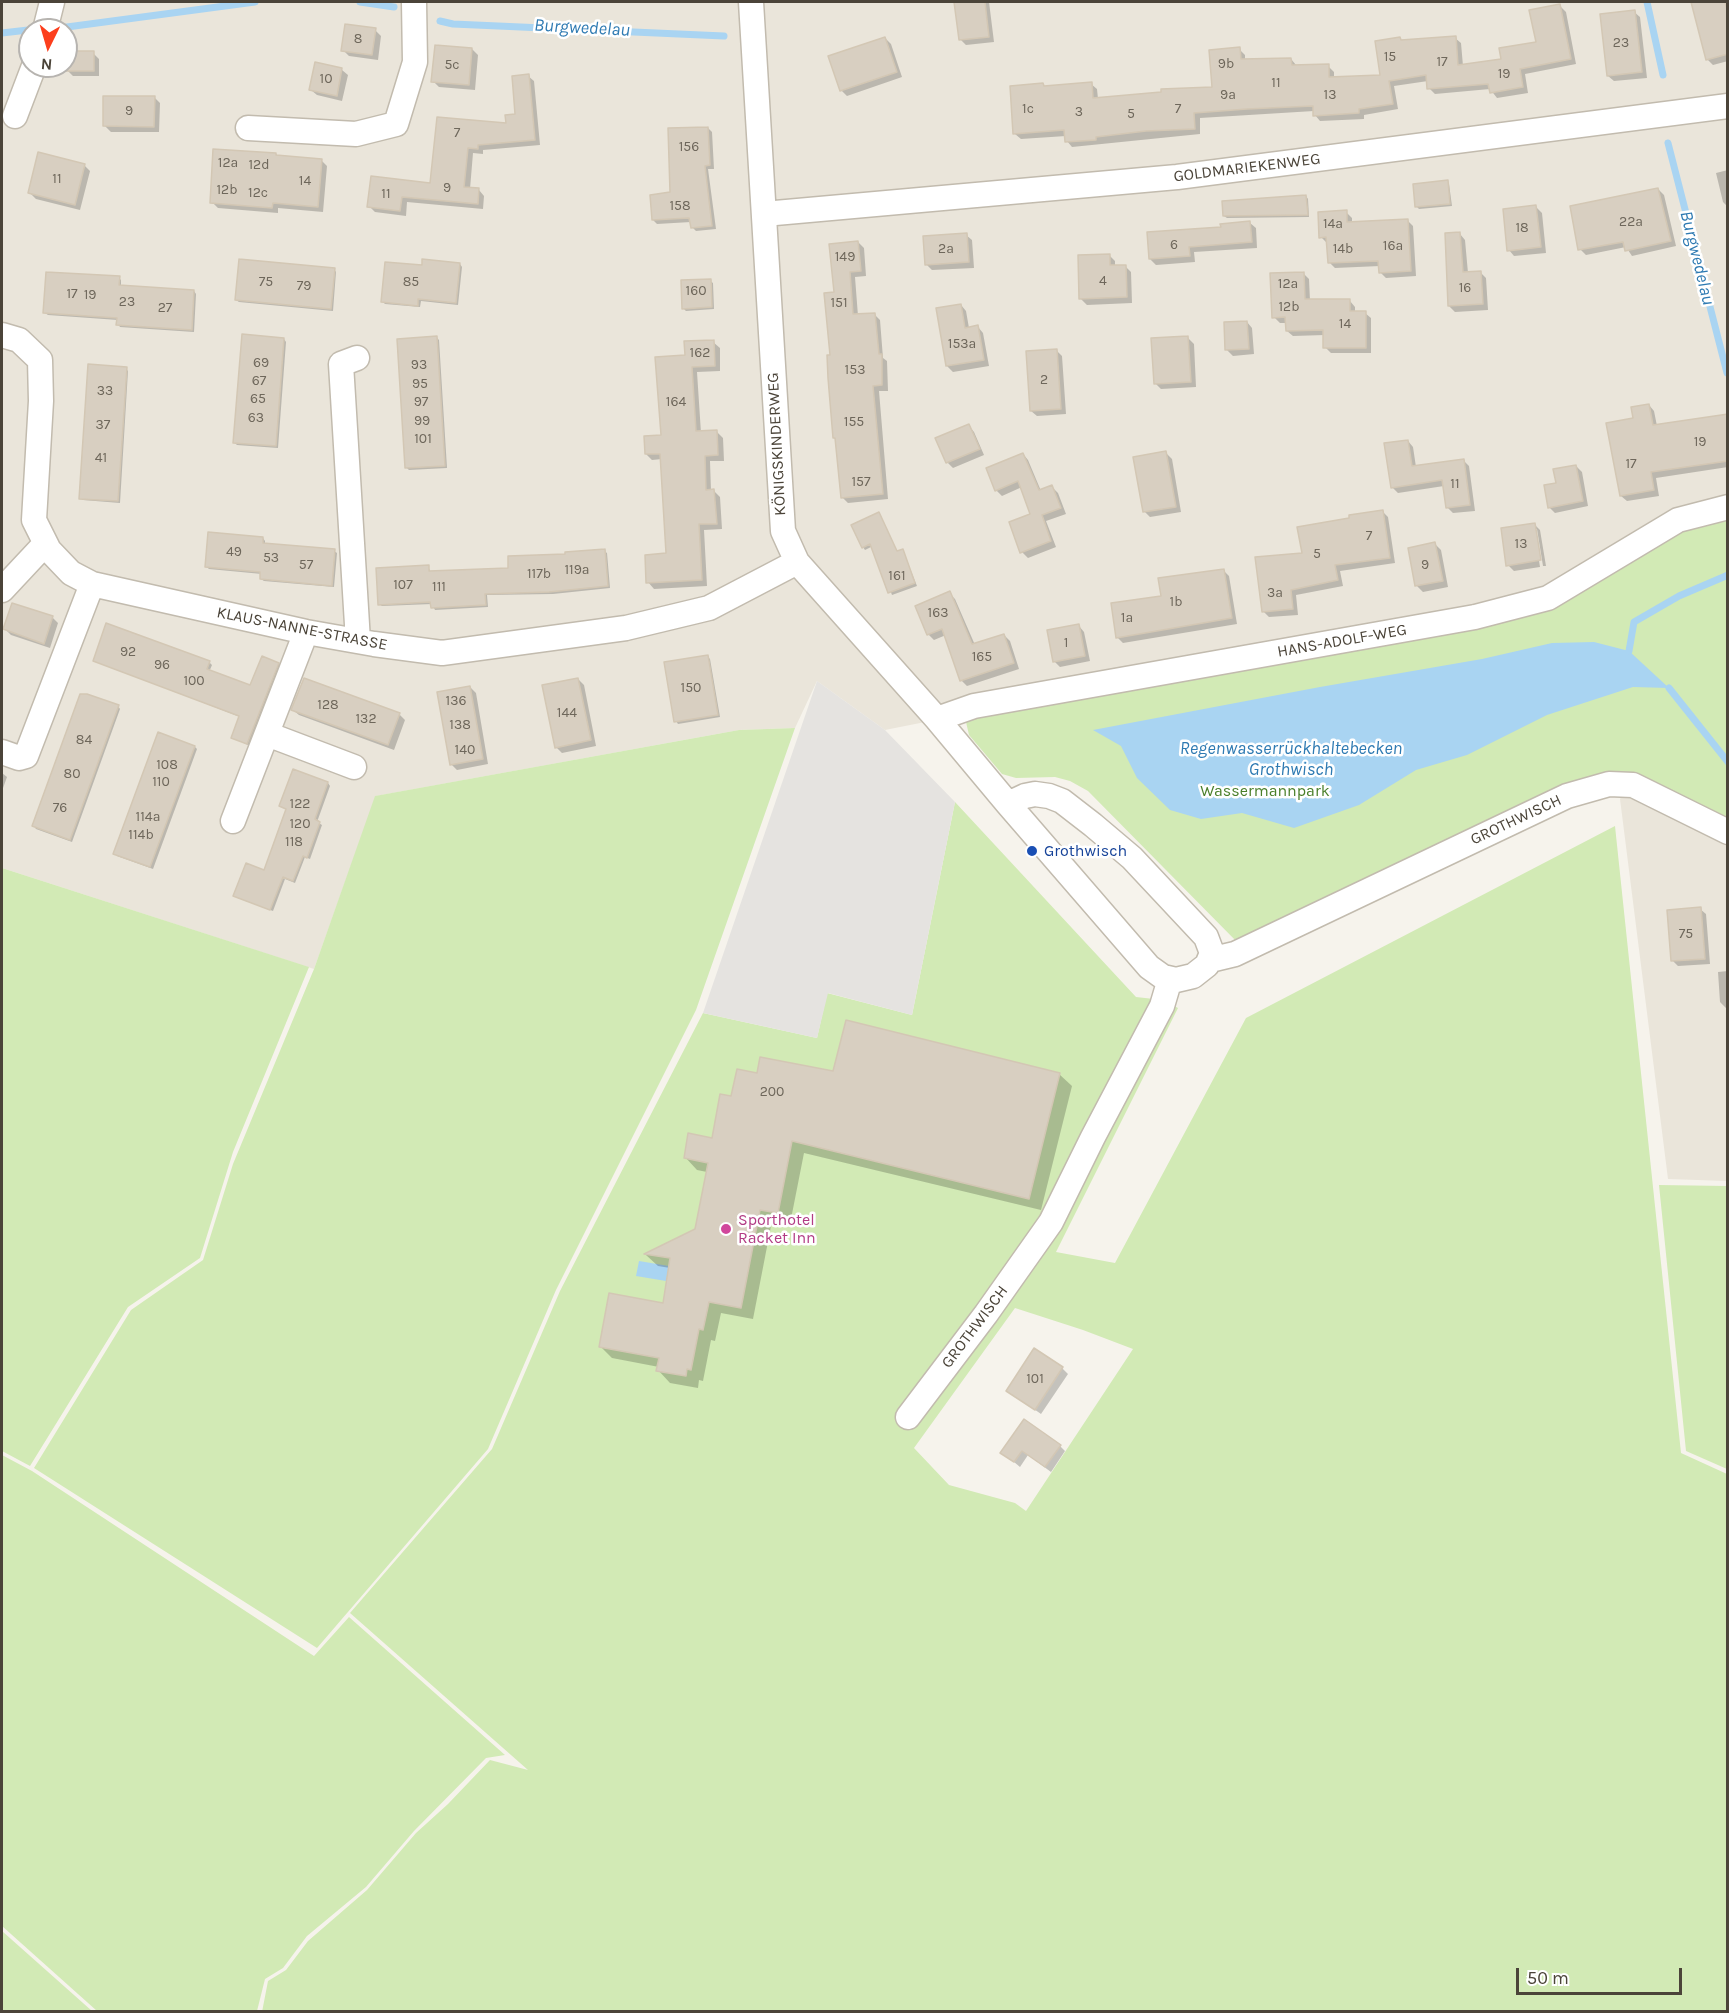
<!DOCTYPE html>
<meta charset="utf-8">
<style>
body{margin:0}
#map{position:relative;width:1729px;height:2013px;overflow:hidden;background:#f6f3ec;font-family:Karla,sans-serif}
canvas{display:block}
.frame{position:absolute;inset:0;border:3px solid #4b4439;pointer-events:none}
.north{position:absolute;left:18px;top:18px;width:60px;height:60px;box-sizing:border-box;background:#fff;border:2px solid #b7b4b0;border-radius:50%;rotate:185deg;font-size:16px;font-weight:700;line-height:24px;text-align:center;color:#4b4439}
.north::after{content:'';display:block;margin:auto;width:21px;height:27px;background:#fc3f1d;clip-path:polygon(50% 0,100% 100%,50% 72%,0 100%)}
.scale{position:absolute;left:1516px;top:1968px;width:166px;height:27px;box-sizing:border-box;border:3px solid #4b4439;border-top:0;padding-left:8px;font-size:18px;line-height:21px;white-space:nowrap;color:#4b4439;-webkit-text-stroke:4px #fff;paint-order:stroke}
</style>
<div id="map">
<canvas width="1729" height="2013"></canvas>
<div class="frame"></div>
<div class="north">N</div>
<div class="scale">50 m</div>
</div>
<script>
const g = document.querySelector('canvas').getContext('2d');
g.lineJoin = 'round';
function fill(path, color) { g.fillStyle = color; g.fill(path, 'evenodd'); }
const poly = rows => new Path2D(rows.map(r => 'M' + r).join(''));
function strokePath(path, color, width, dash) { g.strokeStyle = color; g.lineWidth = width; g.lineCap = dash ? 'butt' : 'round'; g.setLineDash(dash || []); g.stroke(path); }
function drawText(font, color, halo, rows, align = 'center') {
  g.font = font + ' Karla,sans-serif'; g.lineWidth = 5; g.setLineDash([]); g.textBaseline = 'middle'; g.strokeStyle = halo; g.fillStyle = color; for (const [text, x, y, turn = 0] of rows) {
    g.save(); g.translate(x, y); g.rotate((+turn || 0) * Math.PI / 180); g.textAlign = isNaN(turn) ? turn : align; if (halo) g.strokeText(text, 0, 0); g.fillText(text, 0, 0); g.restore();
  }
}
const residential = poly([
 [2,2,1727,2,1727,500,1548,598,885,730,817,681,795,728,739,730,376,796,314,969,2,868],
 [30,30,66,30,66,66,30,66],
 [1627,784,1727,828,1727,1181,1668,1179,1620,799]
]);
const green = poly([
 [1727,517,1727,828,1596,778,1551,790,1238,943,1088,791,1070,781,1055,777,1016,778,1002,774,969,735,966,722,976,713,1547,604,1684,529],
 [795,728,696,1010,556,1290,488,1449,317,1648,34,1468,131,1310,203,1260,233,1164,314,969,375,796,739,730],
 [955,802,1136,997,1163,1000,1178,1008,1056,1252,1115,1263,1246,1018,1615,826,1681,1453,1727,1474,1727,2011,262,2012,268,1981,286,1970,308,1941,367,1890,416,1833,448,1804,490,1760,528,1770,350,1613,492,1449,560,1291,703,1013,817,1038,827,993,912,1015],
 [1015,1308,1083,1330,1133,1349,1026,1511,1015,1503,949,1485,914,1448],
 [2,868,309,967,233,1152,200,1258,128,1307,30,1466,2,1451],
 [1659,1185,1727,1186,1727,1469,1686,1451],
 [2,1455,32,1471,314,1656,349,1617,505,1755,486,1758,414,1831,366,1887,307,1936,283,1968,265,1979,257,2011,97,2011,2,1926],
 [2,1931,92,2011,2,2011]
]);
const parking = poly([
 [817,681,885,730,955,802,912,1015,828,993,817,1038,703,1013]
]);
const water = poly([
 [1594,642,1629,651,1669,688,1633,687,1547,715,1467,755,1416,770,1359,805,1294,828,1242,813,1201,819,1170,810,1137,778,1121,746,1093,730,1320,687,1482,659,1552,643],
 [639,1261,669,1266,666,1281,636,1276]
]);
const shadow = poly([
 [956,2,989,2,994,42,966,45,960,39],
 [1693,2,1728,2,1728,61,1713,65,1707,59],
 [1560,6,1566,12,1576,64,1525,74,1528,93,1497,98,1490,89,1435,94,1429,88,1428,81,1394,86,1398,109,1364,115,1364,119,1320,121,1315,115,1314,111,1200,118,1200,134,1072,147,1067,141,1066,136,1021,139,1015,134,1045,87,1091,84,1097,89,1098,99,1214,88,1239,49,1245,55,1245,61,1291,59,1296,65,1328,66,1334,72,1334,78,1382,76,1402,41,1455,38,1461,43,1463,66,1502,60,1537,43],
 [1634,12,1640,17,1647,78,1614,81,1608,76],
 [375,30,381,36,378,60,349,56,343,50],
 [885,38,891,44,902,77,847,96,841,90],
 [472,49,478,55,475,90,439,87,433,81],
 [93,53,99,59,99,76,73,76,67,70],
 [316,64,342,70,348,75,342,101,317,95,311,90],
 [528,76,534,81,540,145,483,150,483,154,473,153,470,189,479,190,484,196,483,209,407,202,406,216,375,212,369,206,432,185,438,119,508,125,517,115],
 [154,97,160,103,159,132,111,132,105,126],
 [708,128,712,132,714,169,708,169,716,229,696,231,692,227,691,222,657,224,653,220,672,193],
 [276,154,278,156,321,160,327,166,323,212,278,208,278,213,218,208,212,202],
 [84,165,90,171,80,210,36,199,30,193],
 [1728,170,1728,207,1723,202,1716,173],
 [1447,182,1449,184,1452,206,1419,209,1417,207],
 [1658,189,1664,195,1676,246,1632,256,1626,247,1586,255,1580,249],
 [1306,196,1308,199,1309,217,1227,218,1224,216],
 [1536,207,1542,213,1546,253,1514,256,1509,250],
 [1346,212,1352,218,1352,223,1407,220,1413,226,1416,276,1386,278,1380,272,1380,266,1335,268,1330,263,1327,243,1321,237],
 [1250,223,1256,228,1257,248,1194,252,1195,262,1156,265,1150,259,1222,229],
 [1460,234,1465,240,1468,273,1480,272,1486,278,1488,310,1455,312,1449,306],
 [966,235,972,240,974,268,932,270,926,264],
 [858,242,864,248,866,276,855,277,858,316,874,314,880,320,883,358,887,361,888,391,879,391,888,499,848,503,842,497,837,440,834,438,831,356,835,293],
 [1109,255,1115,261,1115,267,1125,266,1131,272,1132,303,1087,305,1081,299],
 [460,264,462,267,458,305,421,301,420,307,385,304,383,302],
 [334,269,336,272,333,311,239,302,236,300],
 [1303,273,1309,279,1310,301,1350,301,1355,307,1355,312,1365,313,1371,318,1371,353,1331,353,1325,347,1325,335,1293,336,1287,331,1287,323,1280,323,1274,317],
 [119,278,121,280,121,286,194,291,196,294,194,332,120,327,118,324,118,320,48,315,45,313],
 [710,281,713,283,714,309,686,311,683,308],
 [961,305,966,311,969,328,978,327,983,333,989,366,953,372,947,366],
 [1247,322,1252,328,1254,354,1233,356,1227,350],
 [437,338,439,340,447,468,409,470,406,467],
 [1188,338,1194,344,1196,387,1161,389,1155,383],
 [284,339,286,342,278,448,237,445,234,442],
 [713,342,720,348,720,371,697,372,701,433,717,432,723,438,724,461,710,461,711,491,714,491,720,497,722,529,704,530,707,586,654,589,648,582,668,555,662,459,652,460,646,454,662,436,687,356],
 [1056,350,1062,356,1066,414,1037,416,1031,411],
 [126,369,128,371,120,503,83,500,80,498],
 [1649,405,1654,411,1657,426,1728,417,1728,467,1656,478,1659,496,1627,501,1621,496,1635,419],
 [969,426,974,432,984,455,953,468,947,462],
 [1408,441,1413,447,1416,467,1463,460,1469,466,1475,511,1453,513,1447,507,1444,486,1398,493,1392,487],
 [1166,453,1172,459,1181,512,1150,517,1144,511],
 [1023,454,1028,460,1041,491,1052,487,1058,493,1066,514,1046,521,1056,547,1028,558,1022,552,1032,515,1022,487,1002,496,996,490],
 [1576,466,1582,472,1588,506,1555,513,1549,507,1557,484],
 [1382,511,1388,517,1395,563,1340,571,1343,586,1296,595,1298,615,1269,617,1263,611,1304,554],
 [1534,524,1540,530,1546,566,1543,566,1537,529,1534,529,1540,567,1514,571,1508,565],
 [853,526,897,553,903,551,917,586,892,595,873,546,865,550,863,547],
 [263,538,265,541,265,545,334,551,337,553,334,587,264,581,261,579,262,574,209,569,206,566],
 [1435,544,1441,550,1448,587,1423,592,1417,586,1410,549],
 [604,551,607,553,610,588,553,594,487,595,488,607,435,610,432,604,382,606,379,604,428,566,431,573,510,569],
 [1223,570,1229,576,1237,624,1123,643,1117,637,1162,597],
 [949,593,955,599,975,645,1004,635,1010,641,1019,669,967,686,961,680,946,635,934,640,928,634],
 [52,617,58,623,50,648,11,635,5,629],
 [1079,626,1084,632,1090,661,1060,667,1054,661],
 [708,657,710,659,720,717,678,724,676,721],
 [94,660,209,662,212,665,209,672,251,687,278,664,280,666,250,746,232,737,240,717],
 [578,679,584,685,596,746,562,753,556,747],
 [470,687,476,693,488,764,457,770,451,764],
 [118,706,120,709,72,842,36,829,34,826],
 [293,710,399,714,405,720,394,750,299,715],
 [195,747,197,749,153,869,117,856,115,853],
 [2,773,7,777,2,791],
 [328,783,330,786,317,822,322,825,310,859,305,857,295,883,285,879,273,911,238,898,265,872,287,810,281,806],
 [1700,909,1706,914,1710,964,1678,966,1673,961],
 [1728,971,1728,1008,1726,1008,1720,1002,1718,972],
 [835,1073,1059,1074,1072,1086,1041,1210,804,1153,790,1224,772,1221,753,1319,721,1313,715,1341,711,1340,703,1381,699,1380,698,1388,670,1383,658,1370,659,1367,612,1358,600,1346,664,1305,670,1268,658,1266,646,1255,696,1230,707,1172,697,1170,685,1157,713,1139,733,1097,758,1075],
 [1062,1368,1068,1374,1041,1414,1008,1391],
 [1060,1446,1065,1451,1051,1472,1028,1455,1020,1467,1002,1452]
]);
const stream = poly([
 [360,2,394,7],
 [1647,2,1663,75],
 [440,21,453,24,724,36],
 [67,27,255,2],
 [2,33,28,30],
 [1668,143,1727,373],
 [1629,651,1634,622,1679,596,1728,575],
 [1669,688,1728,762]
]);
const building = poly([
 [954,2,985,2,989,37,959,40,954,2],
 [1691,2,1725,2,1728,13,1728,54,1706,60,1691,2],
 [1560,4,1571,59,1520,69,1523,87,1490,93,1488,84,1427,89,1426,75,1389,81,1393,104,1359,109,1359,113,1313,116,1313,106,1247,109,1194,113,1195,129,1146,131,1096,137,1096,140,1065,142,1064,130,1013,134,1010,86,1043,83,1044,86,1092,82,1093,98,1161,92,1161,89,1212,87,1209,50,1240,47,1241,59,1291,58,1292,65,1329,64,1329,77,1380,75,1375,41,1400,37,1401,40,1456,36,1458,65,1501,59,1499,48,1536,42,1529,10,1560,4],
 [1635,10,1642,72,1607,76,1600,14,1635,10],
 [345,24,376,28,372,55,341,51,345,24],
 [885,37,897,72,840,91,828,56,885,37],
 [435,45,472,48,469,85,431,82,435,45],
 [66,51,94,51,94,71,66,71,66,51],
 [315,62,342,68,337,96,309,90,315,62],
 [529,74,535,140,478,145,478,149,468,148,464,187,479,188,478,204,402,197,400,211,367,207,371,176,430,183,437,117,506,123,505,115,515,114,512,76,529,74],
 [103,96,155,96,154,127,103,126,103,96],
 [708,127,710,165,705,166,712,226,691,228,689,218,652,220,650,195,670,192,668,128,708,127],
 [213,149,276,153,276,155,322,159,318,207,273,203,272,208,210,203,213,149],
 [38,152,85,164,75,205,28,193,38,152],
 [1448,180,1450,204,1415,207,1413,184,1448,180],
 [1658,188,1671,241,1625,251,1623,242,1578,250,1570,206,1658,188],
 [1306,195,1308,215,1223,216,1222,201,1306,195],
 [1536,205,1541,247,1507,251,1503,209,1536,205],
 [1347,210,1347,222,1408,219,1411,271,1379,273,1378,261,1328,263,1326,237,1319,238,1318,212,1347,210],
 [1250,221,1252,242,1189,247,1190,256,1149,259,1147,232,1221,227,1220,224,1250,221],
 [1460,232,1463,272,1481,271,1483,304,1448,306,1445,233,1460,232],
 [967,233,969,262,925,265,923,236,967,233],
 [858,241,861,271,850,272,853,314,875,313,879,354,882,354,882,385,873,386,883,494,841,498,835,438,833,438,828,378,827,355,830,355,824,293,834,292,829,244,858,241],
 [1110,254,1110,265,1126,265,1127,297,1079,299,1078,255,1110,254],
 [239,259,335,268,331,309,235,300,239,259],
 [422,259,460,263,456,303,418,299,418,306,381,302,385,262,422,265,422,259],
 [46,272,120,276,119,285,194,290,192,330,116,325,117,318,43,313,46,272],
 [1304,272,1305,299,1350,299,1350,311,1366,311,1366,348,1323,348,1323,330,1286,331,1285,317,1272,318,1270,273,1304,272],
 [711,279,712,307,682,309,681,280,711,279],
 [961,304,965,328,978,325,984,360,946,366,936,308,961,304],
 [1247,321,1249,349,1225,350,1224,322,1247,321],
 [242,334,284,338,276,446,233,443,242,334],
 [437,336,445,466,405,468,397,339,437,336],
 [1188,336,1191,382,1154,384,1151,338,1188,336],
 [714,340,715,366,692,367,696,431,717,430,718,455,705,456,706,490,714,489,717,524,699,524,702,580,646,583,645,555,666,553,660,454,645,454,644,436,661,435,655,357,685,355,684,341,714,340],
 [1057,349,1061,409,1030,411,1026,351,1057,349],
 [88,364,127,367,118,501,79,499,88,364],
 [1649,404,1653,425,1728,414,1728,461,1651,472,1654,490,1620,496,1606,423,1633,418,1631,407,1649,404],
 [969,424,980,449,946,463,935,438,969,424],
 [1408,440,1412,466,1464,459,1470,505,1446,508,1442,480,1391,488,1384,443,1408,440],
 [1166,451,1176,507,1143,512,1133,457,1166,451],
 [1023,453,1039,490,1052,485,1061,508,1042,515,1051,541,1020,553,1009,522,1030,514,1018,481,995,491,986,468,1023,453],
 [1576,465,1583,501,1548,508,1544,485,1556,483,1553,469,1576,465],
 [1383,510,1390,558,1335,565,1338,580,1291,590,1293,609,1262,612,1255,557,1302,553,1297,527,1349,518,1349,515,1383,510],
 [879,512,897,551,903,549,915,583,888,593,870,544,862,548,851,525,879,512],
 [1535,523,1541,560,1506,566,1501,528,1535,523],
 [208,532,263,537,263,543,335,549,332,586,260,579,260,572,205,567,208,532],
 [1435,542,1443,581,1415,586,1408,548,1435,542],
 [605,549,608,586,549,592,485,594,486,605,431,608,430,602,378,605,376,568,429,565,429,571,508,568,508,556,565,554,565,552,605,549],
 [1224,569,1232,618,1116,638,1111,603,1161,596,1158,578,1224,569],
 [950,591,972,644,1004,634,1014,663,960,681,942,629,927,635,915,606,950,591],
 [12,603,53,616,44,644,3,629,12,603],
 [106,623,210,661,207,669,250,685,262,656,279,663,247,744,231,738,239,716,93,661,106,623],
 [1079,624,1085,656,1053,662,1047,630,1079,624],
 [708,655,718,715,674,722,664,662,708,655],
 [304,678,400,713,388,745,291,710,304,678],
 [578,678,591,740,555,748,542,685,578,678],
 [470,686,483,759,450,765,437,692,470,686],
 [80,694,87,694,119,705,70,840,32,826,80,694],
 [158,732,195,746,150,867,113,854,158,732],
 [293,769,328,782,315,819,320,822,307,858,303,856,293,881,283,877,270,910,233,896,246,863,264,870,286,809,279,806,293,769],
 [1701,907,1705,959,1671,961,1667,910,1701,907],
 [846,1020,1060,1073,1029,1199,792,1141,778,1213,760,1210,741,1308,709,1302,703,1330,699,1329,691,1370,687,1369,686,1376,656,1371,659,1358,599,1347,609,1293,663,1303,670,1258,644,1254,695,1229,708,1163,684,1158,688,1133,712,1138,720,1094,731,1096,737,1069,757,1073,760,1057,833,1071,846,1020],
 [1034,1348,1063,1367,1035,1410,1006,1391,1034,1348],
 [1024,1419,1061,1445,1045,1467,1022,1451,1014,1462,1000,1453,1024,1419]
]);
const minor = poly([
 [751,2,783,531,797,562,937,719,1008,804,1149,967,1163,977,1176,980,1193,976,1207,965,1212,953,1206,937,1132,858,1093,825,1062,801,1049,796,1035,794,1025,796,1008,804],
 [45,30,52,2],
 [15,116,34,66],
 [248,128,356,134,396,124,415,62,414,2],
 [764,214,1177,177,1728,106],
 [2,335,19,340,40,360,41,401,34,520,49,550,71,573,92,584,306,632,374,644,442,653,626,628,709,608,797,562],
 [357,358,341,364,358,641],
 [2,590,45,544],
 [937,719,974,706,1475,617,1548,598,1678,520,1728,507],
 [267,734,354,767],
 [2,752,19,758,26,756,92,584],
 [233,821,306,632],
 [1210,960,1235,954,1567,796,1609,784,1633,785,1728,832],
 [908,1417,986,1314,1051,1222,1093,1137,1162,1006,1170,979]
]);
const markers = [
 [1032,851,6,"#1a4fb4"],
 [726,1229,6,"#d1479c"]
];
const numberNames = [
 ["8",358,39],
 ["23",1621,43],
 ["15",1390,57],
 ["17",1442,62],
 ["9b",1226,64],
 ["5c",452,65],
 ["19",1504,74],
 ["10",326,79],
 ["11",1276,83],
 ["9a",1228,95],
 ["13",1330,95],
 ["1c",1028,109],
 ["7",1178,109],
 ["9",129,111],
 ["3",1079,112],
 ["5",1131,114],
 ["7",457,133],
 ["156",689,147],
 ["12a",228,163],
 ["12d",259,165],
 ["11",57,179],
 ["14",305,181],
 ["9",447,188],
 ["12b",227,190],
 ["12c",258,193],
 ["11",386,194],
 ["158",680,206],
 ["22a",1631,222],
 ["14a",1333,224],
 ["18",1522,228],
 ["6",1174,245],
 ["16a",1393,246],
 ["2a",946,249],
 ["14b",1343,249],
 ["149",845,257],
 ["4",1103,281],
 ["75",266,282],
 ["85",411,282],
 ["12a",1288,284],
 ["79",304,286],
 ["16",1465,288],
 ["160",696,291],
 ["17",72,294],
 ["19",90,295],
 ["23",127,302],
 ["151",839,303],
 ["12b",1289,307],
 ["27",165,308],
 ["14",1345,324],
 ["153a",962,344],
 ["162",700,353],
 ["69",261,363],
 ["93",419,365],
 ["153",855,370],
 ["2",1044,380],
 ["67",259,381],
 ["95",420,384],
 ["33",105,391],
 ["65",258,399],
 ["97",421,402],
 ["164",676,402],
 ["63",256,418],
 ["99",422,421],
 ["155",854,422],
 ["37",103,425],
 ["101",423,439],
 ["19",1700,442],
 ["41",101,458],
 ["17",1631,464],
 ["157",861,482],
 ["11",1455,484],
 ["7",1369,536],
 ["13",1521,544],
 ["49",234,552],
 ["5",1317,554],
 ["53",271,558],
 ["57",306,565],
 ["9",1425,565],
 ["119a",577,570],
 ["117b",539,574],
 ["161",897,576],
 ["107",403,585],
 ["111",439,587],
 ["3a",1275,593],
 ["1b",1176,602],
 ["163",938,613],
 ["1a",1127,618],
 ["1",1066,643],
 ["92",128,652],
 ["165",982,657],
 ["96",162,665],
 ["100",194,681],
 ["150",691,688],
 ["136",456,701],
 ["128",328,705],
 ["144",567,713],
 ["132",366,719],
 ["138",460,725],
 ["84",84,740],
 ["140",465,750],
 ["108",167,765],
 ["80",72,774],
 ["110",161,782],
 ["122",300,804],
 ["76",60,808],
 ["114a",148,817],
 ["120",300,824],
 ["114b",141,835],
 ["118",294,842],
 ["75",1686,934],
 ["200",772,1092],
 ["101",1035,1379]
];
const streetNames = [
 ["GOLDMARIEKENWEG",1247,168,-7],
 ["KÖNIGSKINDERWEG",777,444,-93],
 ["KLAUS-NANNE-STRASSE",302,629,11],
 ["HANS-ADOLF-WEG",1342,641,-10],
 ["GROTHWISCH",1516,820,-25],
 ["GROTHWISCH",975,1327,-53]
];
const parkNames = [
 ["Wassermannpark",1265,791]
];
const transitNames = [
 ["Grothwisch",1044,851]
];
const hotelNames = [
 ["Sporthotel",738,1220],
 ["Racket Inn",738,1238]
];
const waterNames = [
 ["Burgwedelau",582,28,3],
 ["Burgwedelau",1697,258,76],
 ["Regenwasserrückhaltebecken",1291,749],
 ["Grothwisch",1291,770]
];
fill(residential, '#eae5da');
fill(green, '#d2eab5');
fill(parking, '#e5e3e0');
fill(water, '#a9d4f2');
fill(shadow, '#0003');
strokePath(stream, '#a9d4f2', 7);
fill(building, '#d8cfc1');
strokePath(building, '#d3c7b4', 1.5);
strokePath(minor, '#c2bbae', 27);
strokePath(minor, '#fff', 24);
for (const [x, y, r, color] of markers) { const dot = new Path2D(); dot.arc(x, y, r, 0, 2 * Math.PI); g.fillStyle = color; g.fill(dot); strokePath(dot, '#fff', 2); }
drawText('14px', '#6e675b', null, numberNames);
drawText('16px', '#4b4439', '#fff', streetNames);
drawText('16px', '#4a7f2a', '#fff', parkNames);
drawText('16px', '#164399', '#fff', transitNames, 'left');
drawText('16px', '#b23c85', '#fff', hotelNames, 'left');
drawText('italic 18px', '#2e7ab2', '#fff', waterNames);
</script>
